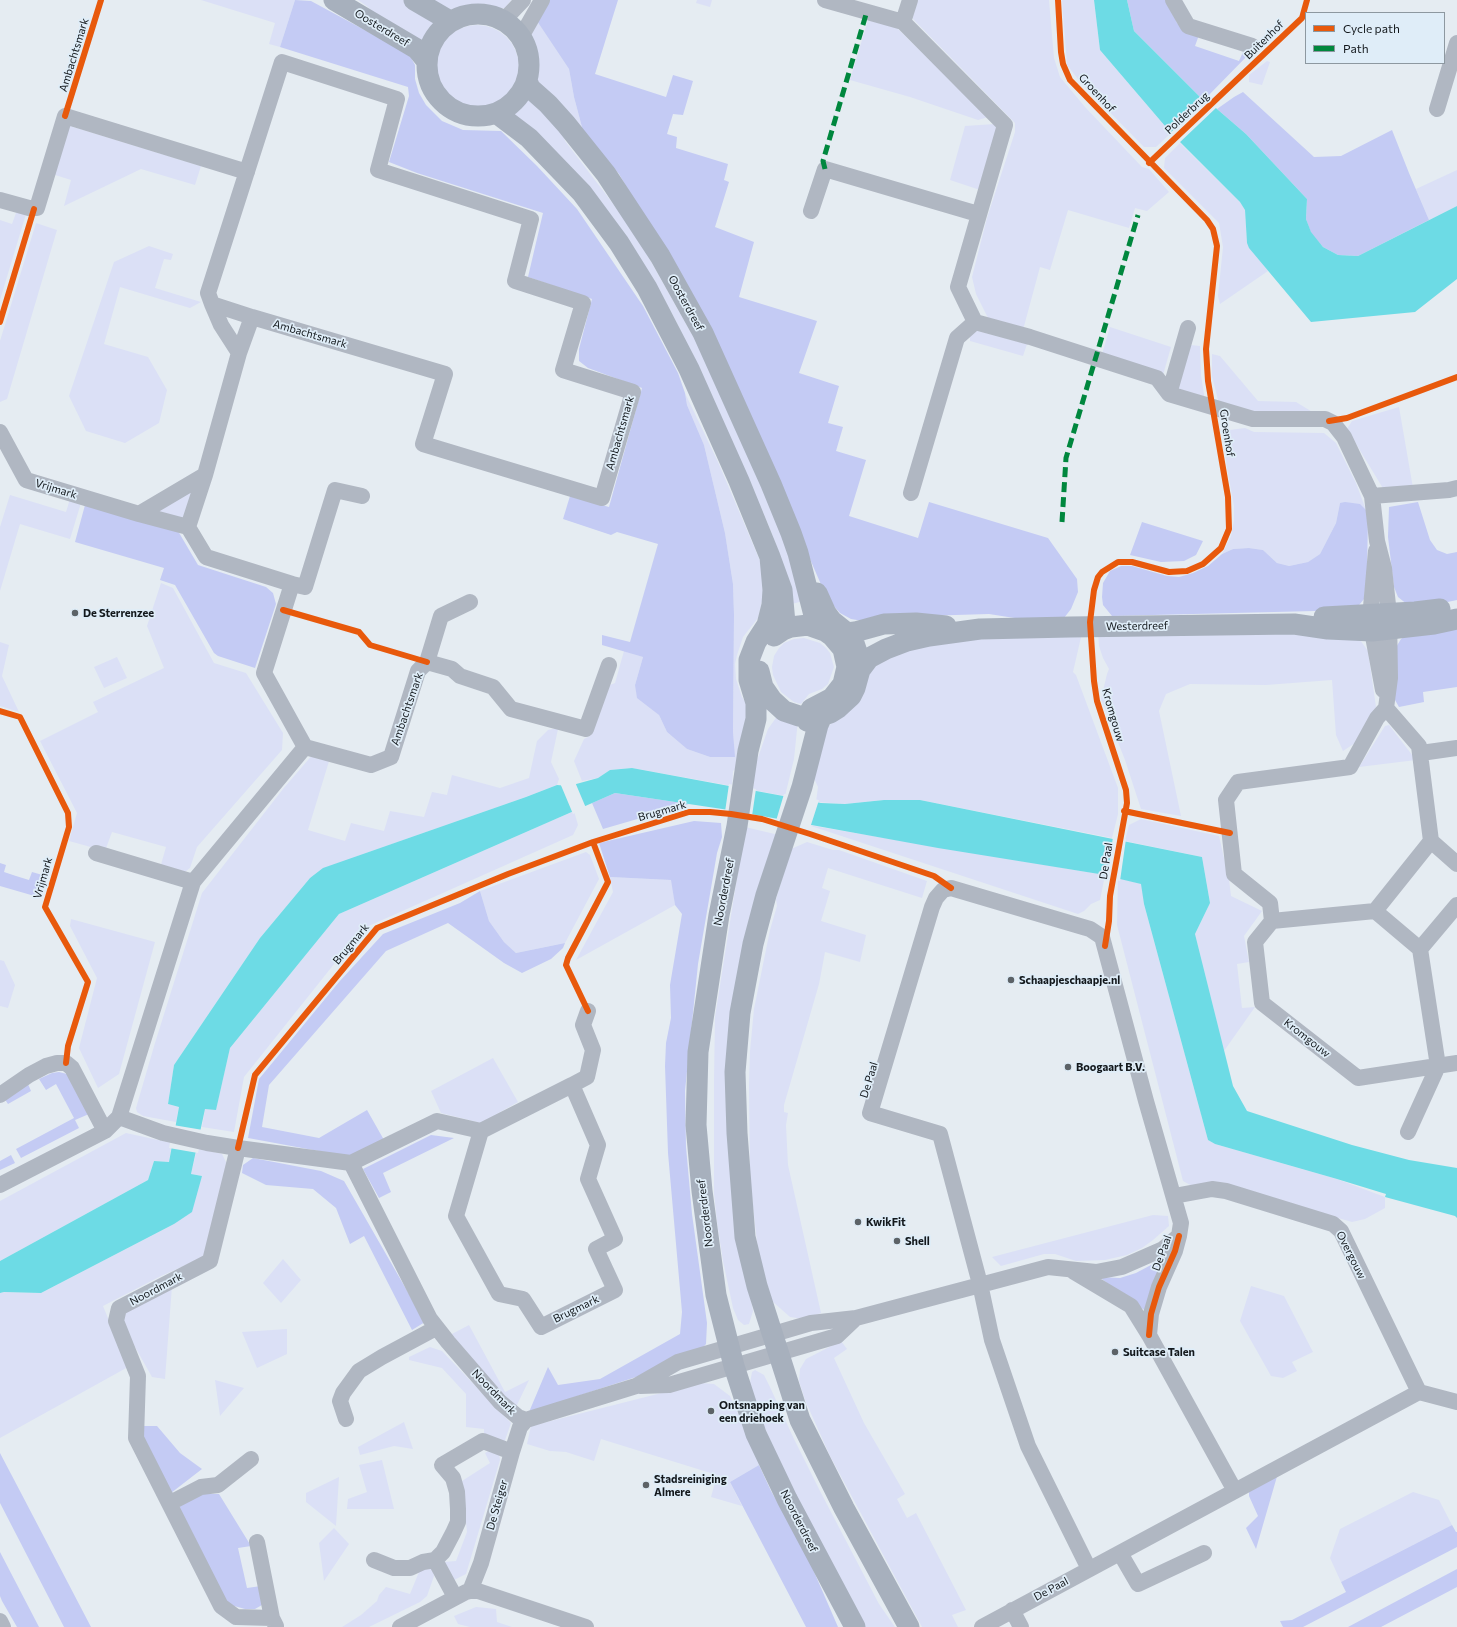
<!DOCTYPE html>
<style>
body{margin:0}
#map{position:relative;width:1457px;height:1627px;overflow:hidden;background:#e5ecf2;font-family:Commissioner,sans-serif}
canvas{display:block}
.legend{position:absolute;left:1305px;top:12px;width:140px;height:52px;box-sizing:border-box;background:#dfedf8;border:1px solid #8d98a0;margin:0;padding:5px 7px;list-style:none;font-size:12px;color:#13181c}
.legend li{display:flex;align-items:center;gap:8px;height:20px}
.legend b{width:20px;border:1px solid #8d98a0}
</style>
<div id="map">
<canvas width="1457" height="1627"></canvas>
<ul class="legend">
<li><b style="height:5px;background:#e8590c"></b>Cycle path</li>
<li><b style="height:5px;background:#00873e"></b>Path</li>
</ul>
</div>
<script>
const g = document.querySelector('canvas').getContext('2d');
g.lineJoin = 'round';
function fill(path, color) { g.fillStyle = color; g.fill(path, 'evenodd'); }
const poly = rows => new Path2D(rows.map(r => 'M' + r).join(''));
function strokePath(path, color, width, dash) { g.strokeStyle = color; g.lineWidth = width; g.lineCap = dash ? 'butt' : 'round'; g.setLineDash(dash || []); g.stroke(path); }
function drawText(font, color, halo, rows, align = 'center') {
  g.font = font + ' Commissioner,sans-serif'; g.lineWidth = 3.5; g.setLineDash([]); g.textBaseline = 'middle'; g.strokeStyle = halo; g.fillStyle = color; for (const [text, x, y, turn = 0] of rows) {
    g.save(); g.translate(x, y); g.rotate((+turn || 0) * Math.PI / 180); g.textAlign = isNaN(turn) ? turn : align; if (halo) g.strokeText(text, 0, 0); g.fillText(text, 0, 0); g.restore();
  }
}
const green = poly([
 [201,0,295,0,280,47,269,44,275,23],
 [358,0,404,0,442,25,435,31,428,41,425,49,381,22,368,7],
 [430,0,511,0,505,8,495,10,474,7,451,12],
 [697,0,712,0,710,7,696,3],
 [917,0,1049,0,1054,58,1060,77,1085,107,1142,167,1149,169,1169,192,1147,211,1135,208,1129,228,1068,210,1050,270,1040,267,1023,330,989,320,976,294,972,277,987,218,1015,132,1015,123,912,18],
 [1062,0,1094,0,1100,50,1171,133,1156,147,1144,147,1081,83,1067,65],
 [535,18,569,69,574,97,583,131,536,86,534,75,536,60,528,28],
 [868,20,896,27,988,117,978,120,910,97,850,80],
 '435 67a42 42 0 1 1 84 0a42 42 0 1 1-84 0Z',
 [1267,61,1270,62,1262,85,1249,82,1249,75],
 [528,94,562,128,565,141,624,218,640,242,703,354,779,526,803,601,792,604,779,553,768,524,679,327,658,288,513,113,523,103],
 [995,124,1000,130,980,190,950,180,965,126],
 [67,125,201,166,195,185,141,169,64,206,71,180,52,174],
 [1180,143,1240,202,1245,210,1247,243,1268,271,1220,304,1218,296,1223,247,1219,223,1164,168,1165,158],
 [1457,170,1457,206,1429,220,1416,189],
 [20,212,26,214,0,300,0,220,12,224,16,213],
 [36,223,57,230,7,399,0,402,0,341],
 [149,246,173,254,171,260,164,259,155,288,201,302,190,308,120,287,104,344,148,357,167,390,159,423,125,443,86,431,69,396,114,262],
 [1110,327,1171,347,1163,375,1102,354],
 [975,330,1027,344,1023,356,970,341,970,335],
 [1190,345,1200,346,1201,375,1205,401,1175,390],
 [1212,354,1220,356,1258,401,1296,402,1319,416,1254,415,1219,404,1212,376],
 [685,393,718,462,761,563,766,585,758,618,743,637,737,655,735,664,736,679,742,697,750,709,738,767,733,771,732,786,632,768,610,770,598,778,582,781,574,761,584,739,590,736,605,687,615,683,624,651,643,657,635,685,659,715,667,732,687,749,710,757,734,756,733,732,734,615,733,584,725,533,704,445,687,405],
 [1399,407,1413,488,1384,490,1347,429,1352,421],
 [1245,428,1254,432,1324,433,1336,443,1356,483,1366,510,1340,503,1336,523,1320,554,1308,562,1289,566,1277,563,1263,550,1249,548,1233,549,1222,554,1231,536,1234,521,1234,506,1227,468,1222,431],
 [193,490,184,519,153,511],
 [10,495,66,512,70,499,81,503,70,539,20,524,0,591,0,527],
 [161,583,173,588,214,663,246,673,283,733,282,750,197,847,190,868,182,874,160,868,166,847,112,832,105,851,69,841,77,813,40,741,98,712,93,702,164,668,147,626],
 [1082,633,1073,672,1076,675,1118,788,1118,814,1112,838,920,800,884,800,845,804,816,802,818,787,813,776,823,733,835,719,873,665,924,641],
 [1098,633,1355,633,1368,651,1376,707,1358,741,1343,751,1336,735,1332,680,1266,685,1190,684,1166,694,1159,711,1181,816,1141,809,1125,760,1101,699,1107,674,1109,669,1103,658,1099,646],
 [804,638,820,643,826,648,830,653,834,667,828,684,822,689,809,694,801,704,794,702,781,692,773,675,772,667,774,656,779,648,784,643,794,639],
 [0,642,9,645,2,676,19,712,0,706],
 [117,657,127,678,104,688,94,667],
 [778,715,798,720,794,759,785,796,753,790,755,766,768,729],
 [1389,725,1416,760,1359,767,1385,726],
 [553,729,558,729,551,762,559,779,557,785,526,797,355,857,310,878,260,938,174,1065,168,1104,179,1107,176,1122,143,1116,137,1112,136,1108,155,1043,202,893,283,789,314,753,330,758,308,830,345,841,351,823,384,831,390,811,424,817,432,792,447,795,452,775,500,788,529,778,537,741,548,730],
 [574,811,578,825,573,835,362,929,244,1077,234,1132,202,1127,205,1109,216,1109,230,1048,339,914],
 [1141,819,1219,836,1229,880,1231,896,1262,911,1244,936,1249,962,1237,964,1242,1008,1255,1007,1224,1051,1195,934,1210,903,1202,857,1125,841,1129,825],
 [808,825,1105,875,1100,900,1091,904,1084,911,1078,914],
 [745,827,779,835,742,968,749,1287,753,1311,749,1324,744,1325,738,1320,733,1308,723,1261,717,1222,714,1193,714,1080,715,1017],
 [807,842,833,850,839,850,927,881,922,898,828,868,822,888,830,891,821,921,866,935,860,962,825,952,819,984,784,1105,784,1112,788,1113,786,1125,788,1165,821,1313,804,1319,790,1317,772,1301,758,1251,750,1180,749,1085,750,1051,754,1009,770,930,777,906,776,899,791,849],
 [586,852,590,855,599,879,565,943,516,953,504,942,489,921,480,891],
 [610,877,672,880,675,905,576,960,613,892],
 [1118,878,1142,884,1144,904,1208,1140,1215,1144,1337,1179,1385,1197,1385,1208,1365,1219,1352,1222,1227,1186,1192,1186,1183,1181,1117,925],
 [71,919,155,942,119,1074,98,1088,79,1048,97,978,70,926],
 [0,960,4,961,15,985,8,1008,0,1006],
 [493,1058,518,1102,481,1123,441,1113,431,1091],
 [126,1133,172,1143,169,1162,154,1161,148,1180,0,1261,0,1201],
 [197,1148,222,1154,227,1164,204,1257,161,1276,103,1306,128,1367,0,1438,0,1293,4,1292,41,1293,174,1224,202,1176,191,1174],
 [1153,1215,1168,1216,1169,1226,1153,1240,1142,1248,1127,1255,1105,1260,1076,1261,1055,1254,1044,1254,1001,1266,992,1257],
 [283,1259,301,1280,281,1303,263,1283],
 [172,1286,165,1379,152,1377,122,1324,124,1312],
 [1251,1286,1284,1296,1313,1352,1292,1362,1297,1371,1283,1378,1271,1376,1240,1321],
 [469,1325,505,1392,529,1380,516,1407,483,1373,450,1335],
 [287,1329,287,1354,257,1368,242,1332],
 [841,1341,847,1349,834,1358,864,1423,905,1494,897,1499,907,1518,916,1513,966,1610,952,1615,958,1627,922,1627,830,1456,805,1400,799,1381,800,1369,806,1359],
 [430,1347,442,1351,511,1423,504,1443,484,1438,484,1429,466,1427,466,1394,442,1368,409,1360,409,1357],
 [755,1370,764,1375,769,1385,794,1439,820,1491,879,1604,895,1627,864,1627,785,1476,756,1407,750,1383,752,1372],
 [215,1380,244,1388,220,1416],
 [701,1383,714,1384,730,1396,759,1460,759,1465,730,1482,742,1506,711,1497,717,1475,601,1439,594,1461,566,1452,550,1451,527,1444,531,1426],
 [404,1422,413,1449,394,1446,360,1455,358,1447],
 [492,1449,499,1453,500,1460,466,1574,452,1581,443,1562,456,1561,467,1532,462,1481,490,1463,485,1453],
 [382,1460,394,1509,347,1509,348,1499,367,1492,359,1465],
 [339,1477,336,1526,306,1502,306,1493],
 [1413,1492,1439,1500,1452,1525,1341,1582,1330,1558,1340,1529],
 [334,1528,349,1544,324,1581,319,1543],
 [426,1566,433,1570,434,1576,427,1596,420,1602,369,1627,342,1627,361,1615,377,1601,379,1595,386,1587,410,1594,421,1567],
 [476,1607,496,1609,497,1622,512,1627,470,1627,458,1624,454,1616]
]);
const forest = poly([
 [295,0,311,1,409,54,415,65,415,79,419,93,426,105,442,121,463,130,501,131,537,166,577,209,643,306,678,373,685,393,687,405,704,445,725,533,733,584,734,615,733,732,735,757,710,757,687,749,667,732,659,715,637,698,635,685,643,657,602,645,602,635,630,642,658,544,617,532,611,535,563,519,570,496,609,507,642,388,588,368,579,361,579,349,592,299,528,277,543,213,417,173,389,162,409,96,408,87,280,47],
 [546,0,618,0,595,74,666,97,673,75,693,81,683,115,673,114,667,134,677,137,676,148,728,164,724,180,729,182,715,227,754,242,739,297,817,321,799,373,839,386,828,423,843,427,836,451,866,460,849,516,918,538,929,502,1048,538,1077,579,1078,592,1071,609,1064,618,1021,619,989,614,888,617,863,621,851,619,840,613,832,604,823,589,717,345,619,174,583,131,574,97,569,69,535,18],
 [1127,0,1168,0,1177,23,1199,35,1195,46,1239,61,1243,52,1250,53,1206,98,1199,96,1134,31],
 [1243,92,1314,157,1341,156,1392,130,1409,173,1429,220,1358,256,1338,255,1323,247,1311,233,1306,219,1307,199,1246,134,1217,109,1234,97],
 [1345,502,1360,504,1366,510,1368,517,1367,571,1364,599,1355,610,1112,616,1103,605,1102,597,1103,583,1110,571,1121,566,1132,566,1167,576,1179,577,1193,573,1208,566,1222,554,1233,549,1249,548,1263,550,1277,563,1289,566,1308,562,1320,554,1336,523,1340,503],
 [1418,502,1430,540,1437,550,1447,554,1457,552,1457,600,1438,604,1408,605,1398,597,1394,587,1388,537,1389,507],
 [85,505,178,531,198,565,266,587,273,593,276,604,255,668,218,656,214,653,175,585,160,580,164,568,75,542],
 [1142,522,1203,541,1196,555,1184,561,1161,562,1130,555],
 [1457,624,1457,687,1423,692,1424,702,1399,707,1395,700,1395,649,1401,639,1409,633],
 [615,793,689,804,603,829,592,803],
 [694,821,721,823,722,837,717,853,698,964,685,1091,686,1147,692,1214,707,1323,706,1344,698,1353,639,1376,529,1412,548,1367,558,1385,600,1379,680,1334,682,1312,668,1153,665,1066,666,1043,671,1018,670,985,682,914,675,905,671,880,610,877,599,843],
 [0,863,6,865,4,872,16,876,29,880,32,872,46,876,38,897,0,886],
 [480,891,489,921,504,942,516,953,565,943,563,948,551,959,522,973,504,963,448,923,386,951,269,1085,262,1127,319,1138,367,1110,384,1140,351,1157,248,1138,259,1079,339,982,383,934,460,903],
 [59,1072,67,1074,89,1114,75,1120,79,1128,21,1158,16,1149,74,1118,56,1084,46,1090,39,1079,52,1073],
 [28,1084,31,1091,8,1104,4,1098],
 [431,1135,454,1138,383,1173,391,1192,379,1198,363,1169],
 [11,1155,15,1163,0,1170,0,1161],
 [253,1158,321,1171,344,1181,425,1322,412,1330,364,1236,350,1244,336,1208,313,1189,266,1185,242,1173,243,1165],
 [1151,1265,1161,1266,1147,1312,1099,1277,1120,1278,1136,1273],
 [142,1426,157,1426,180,1453,202,1469,171,1493,141,1437],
 [0,1453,21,1493,91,1627,64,1627,0,1503],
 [759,1465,771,1491,805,1551,838,1627,806,1627,730,1482],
 [1278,1473,1256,1549,1246,1528,1258,1516,1249,1496,1249,1489],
 [198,1494,219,1494,251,1546,238,1548,247,1588,261,1586,262,1605,255,1609,245,1609,227,1604,178,1510,186,1496],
 [1452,1525,1456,1532,1457,1532,1457,1547,1303,1627,1283,1627,1280,1621,1292,1620,1346,1592,1341,1582],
 [0,1552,39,1627,17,1627,2,1601,0,1596],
 [1457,1569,1457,1587,1381,1627,1348,1627]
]);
const water = poly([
 [1094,0,1127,0,1134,31,1199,96,1206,98,1217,109,1246,134,1307,199,1306,219,1311,232,1323,247,1338,255,1358,256,1457,206,1457,279,1415,312,1311,322,1249,248,1247,243,1245,210,1240,202,1171,133,1100,50],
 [632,768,821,803,845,804,884,800,920,800,1202,857,1210,903,1195,934,1233,1086,1247,1111,1352,1145,1409,1160,1457,1168,1457,1218,1455,1216,1385,1197,1386,1194,1337,1179,1215,1144,1208,1140,1144,904,1141,884,1099,874,938,848,729,810,615,793,339,914,230,1048,216,1110,205,1109,191,1174,202,1176,192,1212,174,1224,41,1293,4,1292,0,1293,0,1261,148,1180,154,1161,169,1162,179,1107,168,1104,174,1065,260,938,310,878,323,868,526,797,557,785,569,786,598,778,610,770]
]);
const pier = poly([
 [1208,97,1217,107,1178,144,1169,134],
 [575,782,586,808,573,814,560,783,569,784],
 [729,784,756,789,752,816,725,812],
 [784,794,819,800,810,828,776,821],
 [1113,837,1126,839,1120,881,1107,878],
 [173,1125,203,1130,198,1153,169,1148]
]);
const minor = poly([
 [825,0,903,22,1005,125,958,287,975,322,1030,337,1157,378,1169,394,1253,419,1325,419,1333,423,1344,437,1372,496,1377,541,1384,568,1389,614,1390,678,1386,708],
 [1173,0,1188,26,1252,46],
 [503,21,523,0],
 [903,22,910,0],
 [521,37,542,0],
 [282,62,397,99,378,170,531,219,515,281,583,303,563,370,633,392,602,498,423,444,445,374,252,317,212,304,208,293,282,62],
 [1437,109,1457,43],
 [0,200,29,208,37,208,65,116,247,172],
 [811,211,825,169,978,214],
 [212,304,221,325,239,353],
 [252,317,239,353,205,475,188,527,206,557,292,584],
 [1169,394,1188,328],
 [0,432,26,480,139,514,205,475],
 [911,493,957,338,975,322],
 [362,496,335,490,305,587,292,584,264,673,305,747,371,765,391,757,418,671,427,662,441,616,470,602],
 [1372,496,1449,490,1457,488],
 [139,514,188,527],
 [1376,551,1371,607,1372,631,1383,690],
 [427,662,452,669,460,676,493,687,511,709,586,729,609,665],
 [1421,753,1457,748],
 [1431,841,1457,864],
 [96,853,193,882],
 [1272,921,1270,903,1234,874,1226,800,1238,782,1350,767,1377,718,1386,708,1419,746,1431,841,1375,911],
 [1420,949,1375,911,1272,921,1255,942,1262,1003,1358,1078,1457,1063],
 [572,1085,587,1077,593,1050,583,1025,588,1011],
 [0,1095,29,1075,46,1066,57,1063,66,1063,72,1068,105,1131],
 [119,1117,193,882,305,747],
 [1408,1132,1438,1066,1420,949,1457,905],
 [238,1148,210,1261,119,1308,116,1321,138,1376,136,1438,221,1606,236,1617,272,1618],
 [351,1163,430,1319,448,1342,500,1402,518,1417,526,1420,636,1386,678,1362,811,1323,856,1318,1048,1267,1096,1272,1122,1267,1163,1249,1179,1236],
 [0,1185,105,1131,119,1117,163,1133,207,1143,238,1148,351,1163,437,1121,481,1131,456,1216,499,1294,523,1299,541,1327,615,1290,596,1249,615,1239,588,1179,598,1145,572,1085,481,1131],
 [1174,1196,1212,1189,1226,1191,1333,1224,1341,1231,1419,1392],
 [1074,1272,1131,1306,1149,1335,1235,1491],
 [640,1386,669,1385,837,1336,856,1318],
 [346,1419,340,1401,343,1393,359,1371,382,1357,436,1328],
 [170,1503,201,1487,218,1485,251,1459],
 [257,1542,272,1618,276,1626],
 [1120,1553,1138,1584,1204,1553],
 [374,1560,394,1568,410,1568,423,1562,435,1560],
 [1089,1569,1028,1446,992,1340,980,1284,940,1134,870,1113,932,907,936,898,943,890,951,888,1083,927,1090,929,1102,937,1146,1101,1181,1223,1179,1236,1175,1251,1159,1287,1151,1314,1149,1335],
 [470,1591,481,1563,512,1452,520,1427,526,1420],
 [455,1597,435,1560,443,1552,453,1533,458,1522,458,1509,457,1492,453,1478,442,1465,483,1441,512,1452],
 [1012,1610,1021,1627],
 [0,1621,3,1627],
 [400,1627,466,1592,470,1591,478,1591,586,1627],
 [982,1627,1419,1392,1457,1402]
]);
const major = poly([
 [334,0,417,49,426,60],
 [414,0,450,21],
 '427 65a51 51 0 1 1 102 0a51 51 0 1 1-102 0Z',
 [527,81,530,88,548,104,566,124,606,174,660,256,703,333,771,484,791,533,798,553,817,627],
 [496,113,529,138,582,193,619,243,647,288,689,369,739,481,770,557,782,590,785,623,783,630],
 [770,557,773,590,772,605,767,625,756,642,749,660,749,680,756,703,756,719,748,751,737,826,719,915,698,1052,696,1125,702,1191,716,1295,734,1366,756,1434,787,1499,855,1627],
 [1324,617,1415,612,1440,609],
 [847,633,855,632,884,624,916,623,946,626],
 [774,636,783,630,791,627,808,625,825,631,832,636,843,649,847,667,843,684,832,698,811,709,807,721],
 [860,670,869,658,886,649,907,641,929,636,980,629,1070,627,1294,624,1328,629,1372,631,1434,624,1457,619],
 [759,671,763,687,772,700,784,711,799,716,815,718,830,713,838,708,851,696,855,688,860,670,857,652,854,643,847,633,832,621,826,613,817,593],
 [822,716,818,725,802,787,766,895,753,944,740,1013,735,1072,737,1133,745,1237,757,1286,800,1420,844,1508,909,1627]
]);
const quiet = poly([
 [825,169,823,161,867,11],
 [1062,522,1066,458,1138,215]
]);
const cycleway = poly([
 [1058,0,1061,52,1063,64,1070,80,1207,220,1213,229,1217,246,1206,349,1208,381,1228,497,1229,529,1221,548,1203,564,1187,571,1169,572,1132,562,1118,562,1102,572,1098,577,1094,590,1090,622,1094,681,1097,701,1126,790,1127,803,1110,896,1109,921,1105,946],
 [65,116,101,0],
 [1149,163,1302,18,1307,0],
 [0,322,34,209],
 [1329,421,1347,418,1457,377],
 [283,610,359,632,370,645,427,662],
 [0,711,20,717,68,813,69,827,45,907,88,982,68,1046,66,1063],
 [1124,811,1230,833],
 [588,1011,566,965,568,958,608,882,593,842],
 [238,1148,255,1075,377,928,508,874,593,842,689,812,710,812,731,814,762,819,810,834,934,876,951,888],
 [1149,1335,1151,1314,1159,1287,1175,1251,1179,1236]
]);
const markers = [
 [75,613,4,"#5c6267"],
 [1011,980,4,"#5c6267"],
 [1068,1067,4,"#5c6267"],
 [858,1222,4,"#5c6267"],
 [897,1241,4,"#5c6267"],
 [1115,1352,4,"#5c6267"],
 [711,1411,4,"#5c6267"],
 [646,1485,4,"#5c6267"]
];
const streetNames = [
 ["Oosterdreef",382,28,31],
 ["Buitenhof",1264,40,-44],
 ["Ambachtsmark",74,55,-73],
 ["Groenhof",1097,93,47],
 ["Polderbrug",1187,113,-43],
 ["Oosterdreef",686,303,61],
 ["Ambachtsmark",310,334,16],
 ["Ambachtsmark",620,433,-74],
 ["Groenhof",1227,433,81],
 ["Vrijmark",56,489,17],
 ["Westerdreef",1137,626,-1],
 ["Ambachtsmark",407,709,-71],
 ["Kromgouw",1113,715,74],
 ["Brugmark",662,811,-16],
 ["De Paal",1106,861,-81],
 ["Vrijmark",43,878,-74],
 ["Noorderdreef",724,892,-79],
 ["Brugmark",351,944,-50],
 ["Kromgouw",1307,1038,38],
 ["De Paal",869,1080,-73],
 ["Noorderdreef",705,1213,-97],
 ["De Paal",1162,1253,-70],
 ["Overgouw",1351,1255,63],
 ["Noordmark",156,1289,-28],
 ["Brugmark",576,1309,-26],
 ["Noordmark",494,1392,46],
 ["De Steiger",497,1505,-74],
 ["Noorderdreef",799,1521,63],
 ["De Paal",1051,1589,-28]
];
const poiNames = [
 ["De Sterrenzee",83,613],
 ["Schaapjeschaapje.nl",1019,980],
 ["Boogaart B.V.",1076,1067],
 ["KwikFit",866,1222],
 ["Shell",905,1241],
 ["Suitcase Talen",1123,1352],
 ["Ontsnapping van",719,1405],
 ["een driehoek",719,1418],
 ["Stadsreiniging",654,1479],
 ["Almere",654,1492]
];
fill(green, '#dbe0f6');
fill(forest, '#c4cbf4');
fill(water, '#6ddbe5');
fill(pier, '#e5ecf2');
strokePath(minor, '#b0b7c2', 16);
strokePath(major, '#a7b0bd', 21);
strokePath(quiet, '#00873e', 5, [10, 5]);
strokePath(cycleway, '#e8590c', 6);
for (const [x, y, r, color] of markers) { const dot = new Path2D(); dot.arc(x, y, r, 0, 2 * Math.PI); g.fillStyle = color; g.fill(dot); strokePath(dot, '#dfedf8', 1.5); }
drawText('11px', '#13181c', '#dfedf8', streetNames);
drawText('bold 11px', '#13181c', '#dfedf8', poiNames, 'left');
</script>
